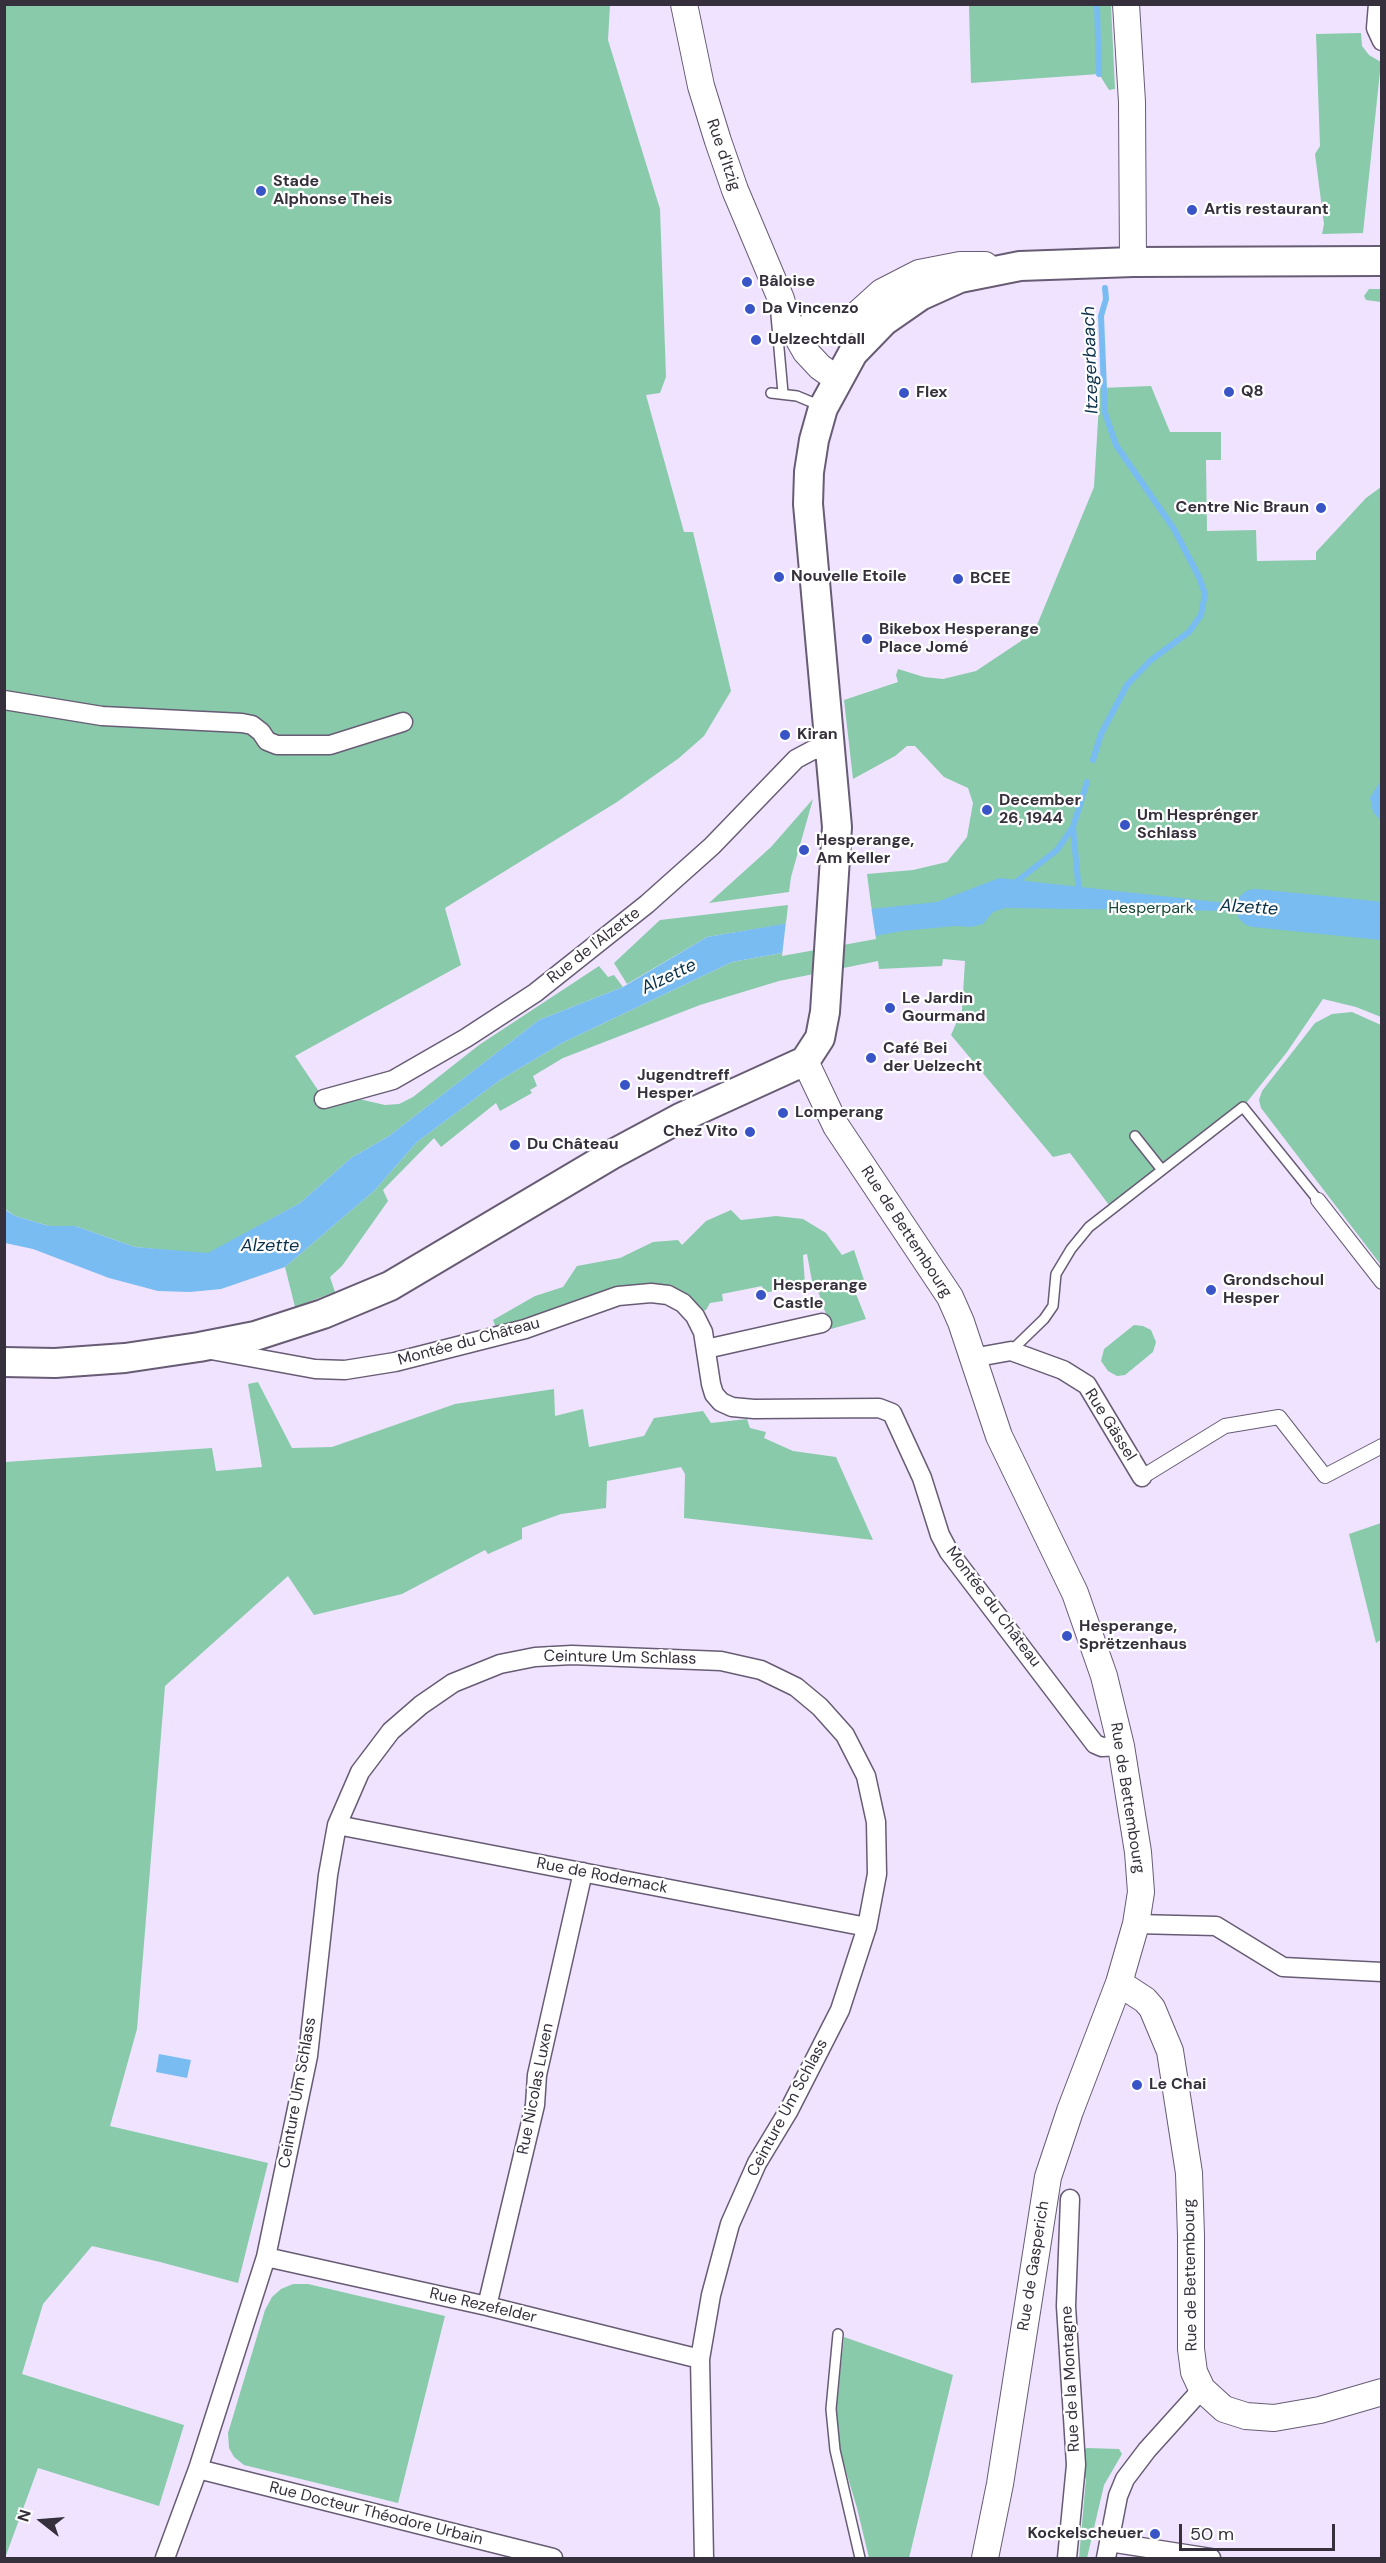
<!DOCTYPE html>
<meta charset="utf-8">
<style>
body{margin:0}
#map{position:relative;width:1386px;height:2563px;overflow:hidden;background:#f0e3ff;font-family:"DM Sans",sans-serif}
canvas{display:block}
.frame{position:absolute;inset:0;border:6px solid #35303b;pointer-events:none}
.north{position:absolute;left:12px;top:2491px;width:60px;height:60px;-webkit-text-stroke:4px #fff;paint-order:stroke;rotate:287deg;font-size:16px;font-weight:700;line-height:24px;text-align:center;color:#35303b}
.north::after{content:'';display:block;margin:auto;width:21px;height:27px;background:#35303b;clip-path:polygon(50% 0,100% 100%,50% 72%,0 100%)}
.scale{position:absolute;left:1179px;top:2524px;width:156px;height:27px;box-sizing:border-box;border:3px solid #35303b;border-top:0;padding-left:8px;font-size:18px;line-height:21px;white-space:nowrap;color:#35303b;-webkit-text-stroke:4px #fff;paint-order:stroke}
</style>
<div id="map">
<canvas width="1386" height="2563"></canvas>
<div class="frame"></div>
<div class="north">N</div>
<div class="scale">50 m</div>
</div>
<script>
const g = document.querySelector('canvas').getContext('2d');
g.lineJoin = 'round';
function fill(path, color) { g.fillStyle = color; g.fill(path, 'evenodd'); }
const poly = rows => new Path2D(rows.map(r => 'M' + r).join(''));
function strokePath(path, color, width, dash) { g.strokeStyle = color; g.lineWidth = width; g.lineCap = dash ? 'butt' : 'round'; g.setLineDash(dash || []); g.stroke(path); }
function drawText(font, color, halo, rows, align = 'center') {
  g.font = font + ' "DM Sans",sans-serif'; g.lineWidth = 4.5; g.setLineDash([]); g.textBaseline = 'middle'; g.strokeStyle = halo; g.fillStyle = color; for (const [text, x, y, turn = 0] of rows) {
    g.save(); g.translate(x, y); g.rotate((+turn || 0) * Math.PI / 180); g.textAlign = isNaN(turn) ? turn : align; if (halo) g.strokeText(text, 0, 0); g.fillText(text, 0, 0); g.restore();
  }
}
const green = poly([
 [4,5,610,5,608,40,660,209,666,377,660,393,646,395,684,532,693,532,731,691,704,736,679,758,617,802,445,908,461,965,295,1056,324,1099,359,1099,385,1105,399,1104,413,1097,479,1045,599,966,608,977,614,975,623,987,539,1020,389,1136,351,1158,300,1203,208,1254,135,1247,75,1226,49,1226,15,1216,5,1209],
 [969,5,1111,5,1115,89,1109,90,1099,74,971,83],
 [1361,33,1362,46,1369,55,1381,62,1363,233,1322,234,1324,224,1315,154,1320,146,1316,34],
 [1369,289,1381,289,1381,302,1366,300,1364,296],
 [1151,386,1170,432,1221,432,1221,460,1206,460,1207,531,1256,530,1257,561,1316,560,1316,552,1366,498,1381,487,1381,1017,1356,1007,1323,999,1287,1052,1243,1107,1112,1209,1070,1153,1053,1157,951,1035,962,1010,965,961,943,959,942,966,879,969,878,961,779,981,700,1005,563,1058,533,1076,537,1086,530,1090,532,1093,500,1111,496,1103,441,1147,434,1138,383,1190,388,1201,342,1266,330,1277,335,1292,295,1307,285,1267,375,1190,417,1142,500,1080,562,1043,732,962,875,936,867,874,913,870,947,862,967,837,973,803,968,788,944,777,915,746,907,746,895,756,853,779,844,700,898,682,896,675,898,669,924,677,943,679,976,671,1021,641,1037,625,1094,487,1100,388],
 [813,799,791,877,789,892,709,903,771,847],
 [788,905,786,924,707,937,627,984,614,963,660,920],
 [1352,1012,1381,1025,1381,1265,1261,1108,1259,1100,1262,1091,1315,1023,1332,1014],
 [731,1210,741,1220,776,1216,803,1219,826,1233,842,1255,854,1250,866,1286,854,1289,866,1319,831,1329,818,1291,814,1292,807,1254,803,1255,805,1285,764,1293,762,1286,722,1294,723,1301,710,1303,706,1310,701,1312,670,1288,540,1315,496,1328,493,1320,535,1296,563,1287,577,1266,620,1258,653,1242,678,1240,682,1245,706,1221],
 [1134,1325,1143,1326,1151,1330,1156,1342,1153,1352,1125,1375,1117,1376,1108,1371,1101,1361,1104,1349],
 [258,1382,292,1448,332,1447,455,1404,554,1389,555,1416,583,1409,589,1447,644,1436,654,1418,703,1411,711,1423,747,1419,750,1428,766,1432,764,1438,793,1451,836,1457,873,1540,684,1518,685,1474,681,1467,607,1481,606,1508,561,1514,522,1528,522,1539,488,1554,485,1550,402,1594,314,1615,288,1576,165,1686,137,2029,110,2126,268,2163,238,2283,160,2262,92,2246,43,2304,22,2374,184,2425,159,2506,38,2468,5,2558,5,1462,212,1448,216,1471,262,1467,248,1384],
 [1381,1523,1382,1639,1376,1643,1349,1534],
 [293,2284,308,2284,445,2316,398,2503,244,2465,234,2457,229,2448,228,2433,265,2310,272,2297,281,2289],
 [844,2337,953,2375,909,2558,869,2558,857,2508,841,2455,836,2411],
 [1087,2448,1119,2449,1122,2454,1104,2485,1087,2558,1079,2558,1086,2479,1082,2470,1083,2450]
]);
const water = poly([
 [1381,780,1381,821,1373,812,1370,798],
 [999,878,1307,912,1005,908,993,912,983,924,971,927,955,926,902,931,732,962,562,1043,500,1080,417,1142,375,1190,285,1267,221,1289,190,1292,158,1291,109,1278,33,1249,5,1243,4,1209,15,1216,49,1226,75,1226,135,1247,208,1253,300,1203,351,1158,389,1136,539,1020,623,987,707,937,871,909,937,902],
 [159,2054,191,2060,187,2078,156,2072]
]);
const pier = poly([
 [871,906,876,939,782,956,786,921]
]);
const stream = poly([
 [1097,4,1099,74],
 [1093,760,1101,734,1127,685,1151,660,1189,632,1201,615,1205,594,1199,577,1174,529,1116,445,1105,413,1101,316,1106,299,1105,288],
 [1016,882,1057,850,1073,827],
 [1079,893,1073,827,1087,782]
]);
const river = poly([
 [1255,908,1382,921]
]);
const service = poly([
 [776,315,783,393],
 [771,393,797,396,821,406],
 [1135,1136,1162,1170],
 [1011,1351,1044,1319,1053,1306,1056,1274,1071,1249,1089,1227,1243,1107,1318,1200],
 [838,2334,831,2409,835,2450,860,2558]
]);
const pedestrian = poly([
 [1318,1200,1382,1282],
 [1142,1477,1225,1426,1279,1417,1325,1476,1382,1446]
]);
const minor = poly([
 [1378,4,1376,28,1382,41],
 [4,700,102,716,242,723,252,725,261,732,267,741,277,745,330,745,403,722],
 [324,1099,393,1080,466,1038,535,993,647,904,712,846,796,759,813,750,831,749],
 [706,1349,822,1323],
 [211,1350,315,1369,345,1370,395,1362,525,1329,618,1296,651,1293,668,1295,683,1303,695,1316,703,1332,711,1384,714,1394,721,1402,732,1407,754,1409,879,1408,892,1413,922,1478,940,1535,949,1552,1095,1744,1102,1747,1121,1746],
 [972,1358,1011,1351,1063,1370,1087,1385,1142,1477],
 [337,1825,867,1927],
 [1136,1924,1216,1926,1283,1967,1382,1972],
 [266,2257,487,2306,700,2359],
 [487,2306,535,2105,537,2075,583,1872],
 [198,2469,553,2558],
 [1109,2542,1211,2558],
 [165,2558,198,2469,266,2257,308,2056,328,1875,337,1825,360,1772,391,1731,421,1705,453,1683,500,1664,535,1657,572,1655,721,1661,761,1670,796,1687,820,1707,845,1735,866,1776,876,1822,877,1874,867,1927,840,2010,789,2110,757,2163,730,2224,711,2295,700,2359,704,2558],
 [1067,2558,1076,2465,1066,2306,1070,2199],
 [1106,2558,1118,2496,1125,2479,1147,2450,1202,2389]
]);
const secondary = poly([
 [684,4,701,86,718,141,735,190,781,299,786,317,806,352,820,367,837,379],
 [1126,4,1132,102,1133,262],
 [813,322,837,324,851,320,882,292,919,273,960,265,985,265],
 [805,1061,836,1126,950,1297,961,1322,999,1436,1075,1593,1104,1676,1121,1746,1138,1852,1141,1892,1136,1924,1119,1983,1070,2111,1048,2177,1000,2484,985,2558],
 [1119,1983,1145,2000,1152,2008,1170,2051,1189,2173,1191,2236,1191,2349,1194,2372,1202,2389,1224,2409,1246,2416,1274,2418,1320,2410,1382,2392]
]);
const primary = poly([
 [4,1362,55,1363,125,1358,199,1347,255,1336,323,1314,390,1286,611,1155,680,1118,805,1061,820,1038,825,1012,837,827,808,504,809,472,814,440,823,408,853,353,884,321,920,296,960,278,1020,266,1133,262,1382,261]
]);
const markers = [
 [261,191,6,"#3954c6"],
 [1192,210,6,"#3954c6"],
 [747,282,6,"#3954c6"],
 [750,309,6,"#3954c6"],
 [756,340,6,"#3954c6"],
 [1229,392,6,"#3954c6"],
 [904,393,6,"#3954c6"],
 [1321,508,6,"#3954c6"],
 [779,577,6,"#3954c6"],
 [958,579,6,"#3954c6"],
 [867,639,6,"#3954c6"],
 [785,735,6,"#3954c6"],
 [987,810,6,"#3954c6"],
 [1125,825,6,"#3954c6"],
 [804,850,6,"#3954c6"],
 [890,1008,6,"#3954c6"],
 [871,1058,6,"#3954c6"],
 [625,1085,6,"#3954c6"],
 [783,1113,6,"#3954c6"],
 [750,1132,6,"#3954c6"],
 [515,1145,6,"#3954c6"],
 [1211,1290,6,"#3954c6"],
 [761,1295,6,"#3954c6"],
 [1067,1636,6,"#3954c6"],
 [1137,2085,6,"#3954c6"],
 [1155,2534,6,"#3954c6"]
];
const streetNames = [
 ["Rue d'Itzig",723,155,71],
 ["Rue de l'Alzette",594,946,-38],
 ["Rue de Bettembourg",906,1232,57],
 ["Montée du Château",469,1342,-15],
 ["Rue Gässel",1110,1425,58],
 ["Montée du Château",993,1607,53],
 ["Ceinture Um Schlass",620,1658,1],
 ["Rue de Bettembourg",1127,1798,81],
 ["Rue de Rodemack",602,1876,11],
 ["Rue Nicolas Luxen",536,2089,-79],
 ["Ceinture Um Schlass",298,2093,-80],
 ["Ceinture Um Schlass",788,2108,-62],
 ["Rue de Gasperich",1034,2266,-81],
 ["Rue de Bettembourg",1191,2275,-91],
 ["Rue Rezefelder",483,2306,13],
 ["Rue de la Montagne",1071,2379,-93],
 ["Rue Docteur Théodore Urbain",376,2514,14]
];
const poiNames = [
 ["Stade",273,182],
 ["Alphonse Theis",273,200],
 ["Artis restaurant",1204,210],
 ["Bâloise",759,282],
 ["Da Vincenzo",762,309],
 ["Uelzechtdall",768,340],
 ["Q8",1241,392],
 ["Flex",916,393],
 ["Centre Nic Braun",1309,508,"right"],
 ["Nouvelle Etoile",791,577],
 ["BCEE",970,579],
 ["Bikebox Hesperange",879,630],
 ["Place Jomé",879,648],
 ["Kiran",797,735],
 ["December",999,801],
 ["26, 1944",999,819],
 ["Um Hesprénger",1137,816],
 ["Schlass",1137,834],
 ["Hesperange,",816,841],
 ["Am Keller",816,859],
 ["Le Jardin",902,999],
 ["Gourmand",902,1017],
 ["Café Bei",883,1049],
 ["der Uelzecht",883,1067],
 ["Jugendtreff",637,1076],
 ["Hesper",637,1094],
 ["Lomperang",795,1113],
 ["Chez Vito",738,1132,"right"],
 ["Du Château",527,1145],
 ["Grondschoul",1223,1281],
 ["Hesper",1223,1299],
 ["Hesperange",773,1286],
 ["Castle",773,1304],
 ["Hesperange,",1079,1627],
 ["Sprëtzenhaus",1079,1645],
 ["Le Chai",1149,2085],
 ["Kockelscheuer",1143,2534,"right"]
];
const parkNames = [
 ["Hesperpark",1151,909]
];
const waterNames = [
 ["Itzegerbaach",1091,360,-92],
 ["Alzette",1249,908,4],
 ["Alzette",669,977,-26],
 ["Alzette",270,1246]
];
fill(green, '#88caaa');
fill(water, '#79bcf1');
fill(pier, '#f0e3ff');
strokePath(stream, '#79bcf1', 6);
strokePath(river, '#79bcf1', 38);
strokePath(service, '#675c74', 12);
strokePath(pedestrian, '#675c74', 16);
strokePath(minor, '#675c74', 21);
strokePath(secondary, '#675c74', 28);
strokePath(primary, '#675c74', 32);
strokePath(service, '#fff', 9);
strokePath(pedestrian, '#fff', 14);
strokePath(minor, '#fff', 18);
strokePath(secondary, '#fff', 26);
strokePath(primary, '#fff', 28);
for (const [x, y, r, color] of markers) { const dot = new Path2D(); dot.arc(x, y, r, 0, 2 * Math.PI); g.fillStyle = color; g.fill(dot); strokePath(dot, '#fff', 2); }
drawText('16px', '#35303b', '#fff', streetNames);
drawText('bold 16px', '#35303b', '#fff', poiNames, 'left');
drawText('16px', '#164733', '#fff', parkNames);
drawText('italic 18px', '#0a304a', '#fff', waterNames);
</script>
